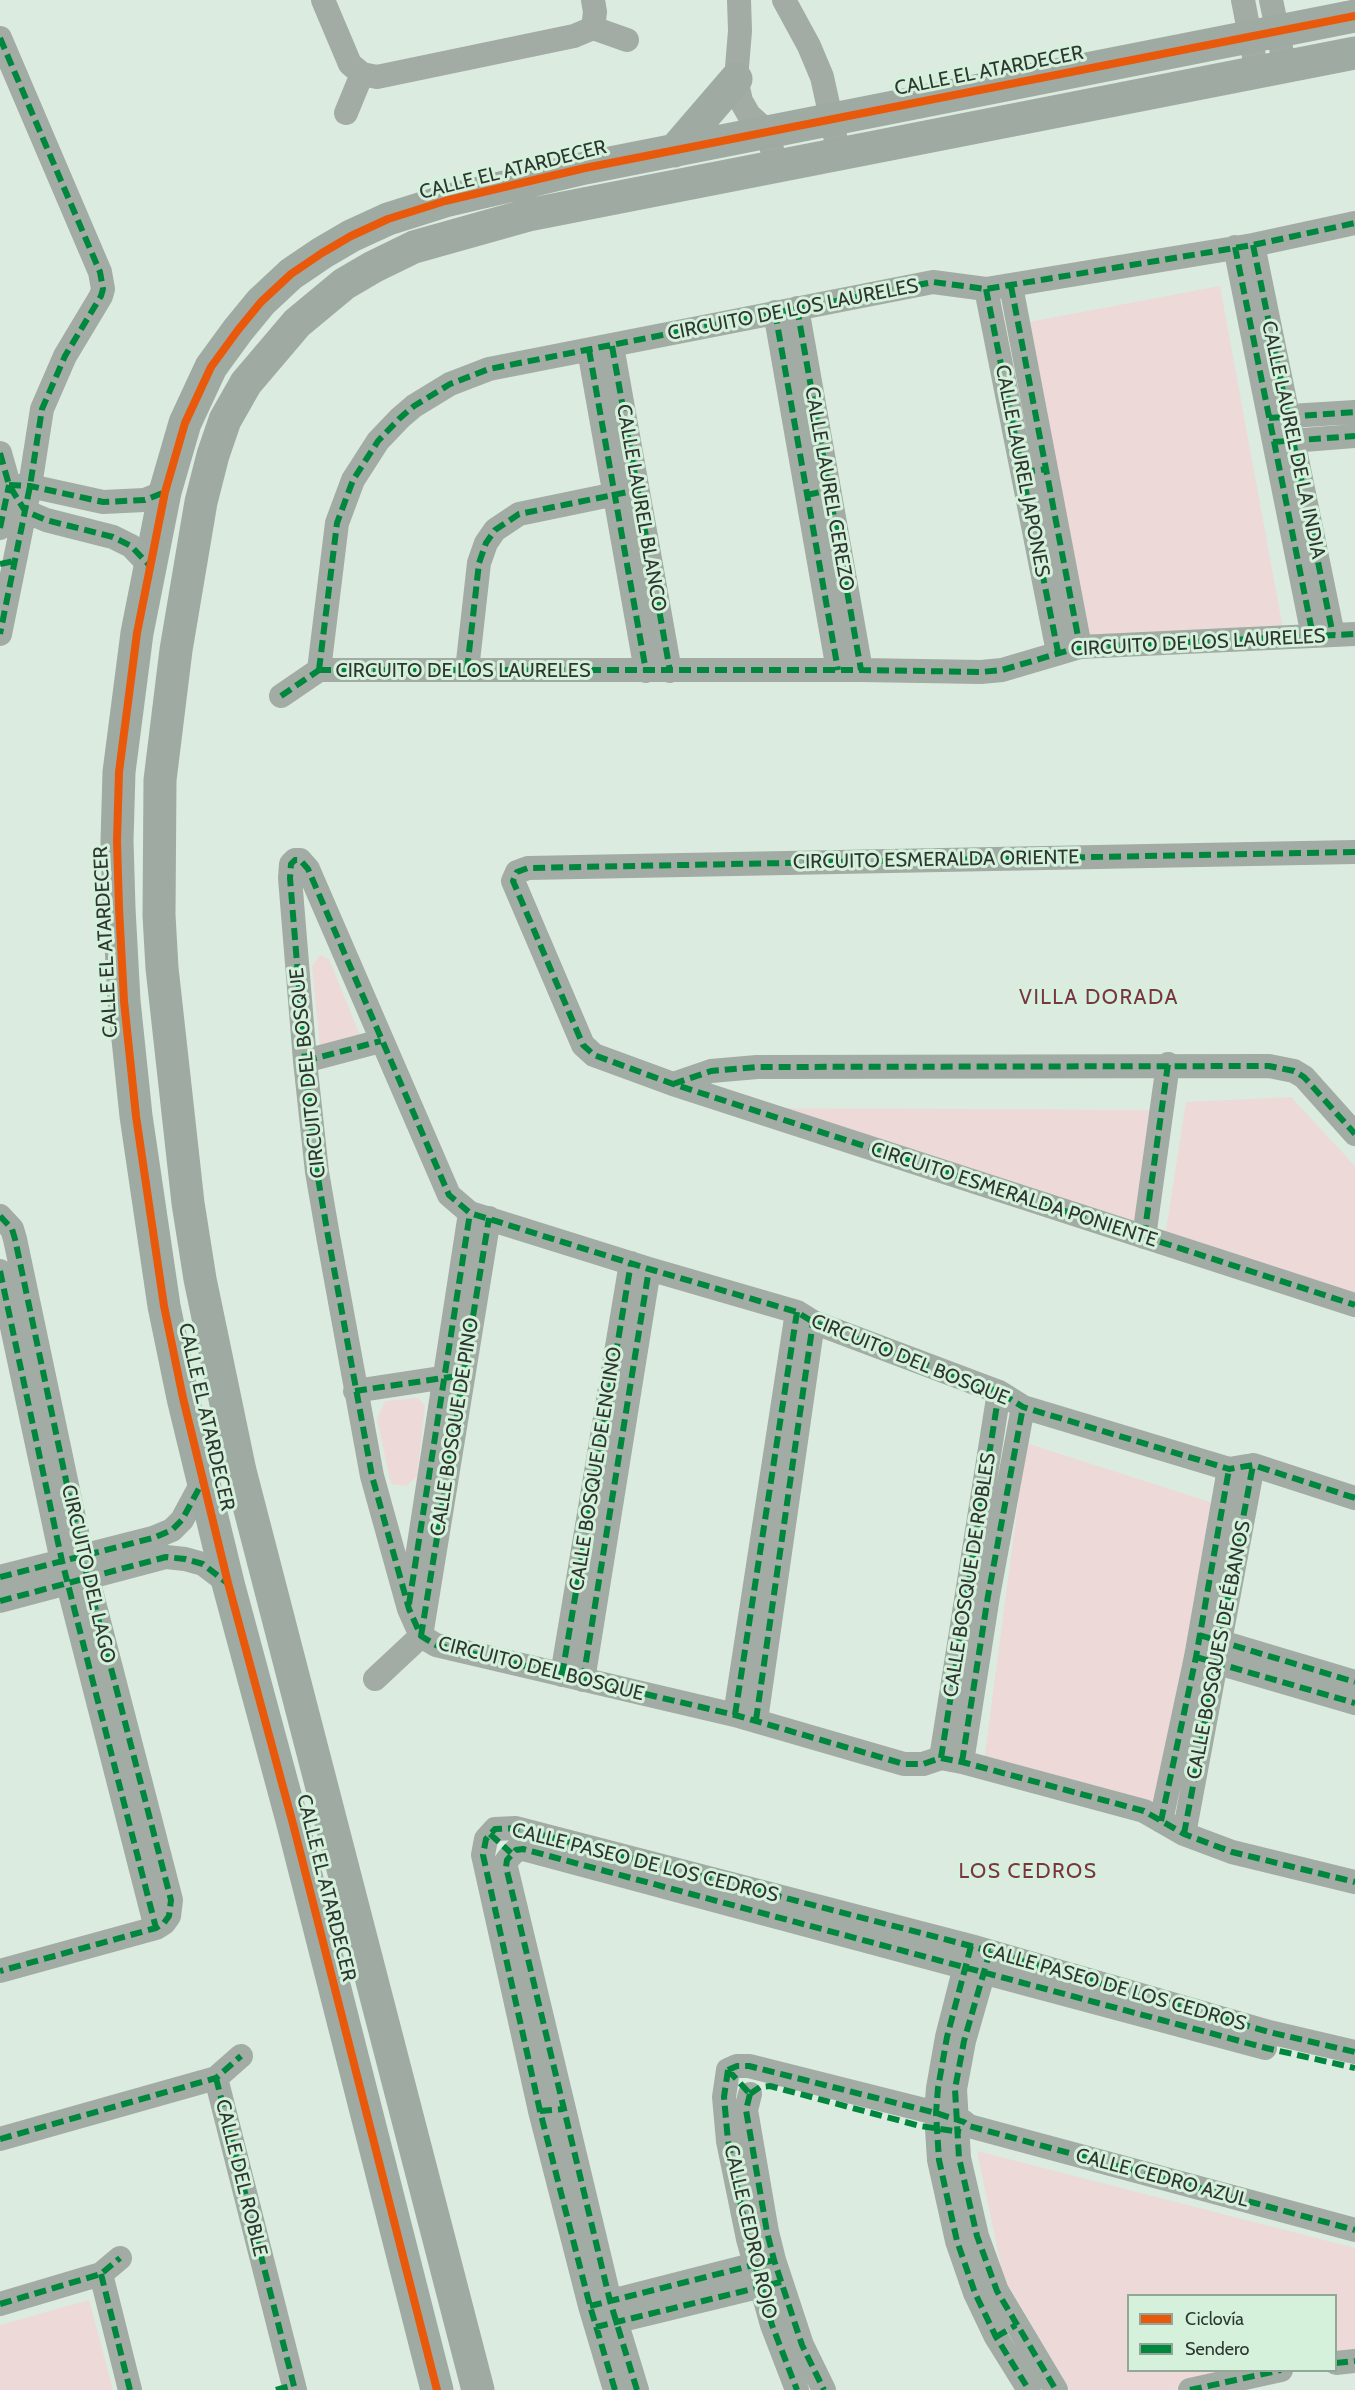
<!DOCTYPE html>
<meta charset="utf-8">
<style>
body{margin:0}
#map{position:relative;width:1355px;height:2390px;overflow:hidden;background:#dbebe0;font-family:Cabin,sans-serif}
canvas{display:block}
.legend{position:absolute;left:1127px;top:2294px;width:210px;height:78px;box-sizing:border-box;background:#d5f1dc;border:2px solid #92a797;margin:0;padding:8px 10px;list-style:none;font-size:18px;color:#2d372f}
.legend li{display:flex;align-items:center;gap:12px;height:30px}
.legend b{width:30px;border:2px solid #92a797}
</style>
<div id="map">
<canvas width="1355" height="2390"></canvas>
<ul class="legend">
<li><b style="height:8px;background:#e8590c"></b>Ciclovía</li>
<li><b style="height:8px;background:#00873e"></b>Sendero</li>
</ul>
</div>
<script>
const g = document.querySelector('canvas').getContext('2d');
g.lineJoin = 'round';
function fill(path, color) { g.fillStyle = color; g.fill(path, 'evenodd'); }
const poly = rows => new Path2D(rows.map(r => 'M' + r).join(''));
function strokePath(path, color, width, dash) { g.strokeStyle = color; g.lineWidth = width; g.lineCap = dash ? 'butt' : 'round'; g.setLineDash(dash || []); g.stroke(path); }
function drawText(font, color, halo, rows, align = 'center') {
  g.font = font + ' Cabin,sans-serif'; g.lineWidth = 6; g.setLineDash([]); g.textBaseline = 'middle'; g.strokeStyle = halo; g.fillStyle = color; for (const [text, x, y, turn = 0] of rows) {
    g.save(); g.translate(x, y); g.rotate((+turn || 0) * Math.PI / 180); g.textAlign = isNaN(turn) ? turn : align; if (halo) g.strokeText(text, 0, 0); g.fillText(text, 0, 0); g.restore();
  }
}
const green = poly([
 [1220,286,1285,640,1089,649,1029,322],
 [320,955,329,959,361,1038,320,1046,312,966],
 [1291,1097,1355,1166,1355,1299,1165,1237,1186,1102],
 [727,1108,1152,1110,1132,1239],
 [418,1398,425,1406,417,1476,407,1486,391,1484,377,1419,385,1401],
 [1026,1443,1219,1505,1165,1811,983,1769],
 [977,2151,1355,2248,1355,2353,1336,2357,1336,2296,1128,2296,1128,2370,1253,2371,1222,2376,1173,2390,1070,2390,1003,2276],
 [89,2300,113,2390,0,2390,0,2325]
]);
const street = poly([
 [323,0,350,64,362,74,377,77,574,36,593,28,595,12,593,0],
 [739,0,740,31,736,79,741,101,749,115,768,132,776,167],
 [784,0,809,46,822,77,839,154],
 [1243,0,1257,72],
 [1271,0,1285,67],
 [593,28,627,40],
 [0,38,100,272,103,289,101,296,65,356,42,409,30,486,0,634],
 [346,113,362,74],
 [1253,245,1333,635],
 [1235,247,1313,636],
 [1011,286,1080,647],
 [986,289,1058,652],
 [797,308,861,670],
 [775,312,838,670],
 [612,346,670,671],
 [589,350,646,671],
 [1274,417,1355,412],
 [1278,442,1355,436],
 [0,453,9,485,25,511,46,520,113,537,131,546,150,566],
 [15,486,30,486,103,502,145,500,165,492],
 [0,528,9,485],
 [319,670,337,523,353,480,378,441,400,418,414,406,450,384,489,369,933,282,986,289,1253,245,1355,223],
 [319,670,861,670,981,672,1002,670,1080,647,1355,634],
 [467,670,479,563,486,543,495,530,519,514,630,491],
 [281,696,319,670],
 [1355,852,528,868,517,872,513,881,583,1045,594,1055,673,1084,1355,1305],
 [305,1061,381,1041],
 [673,1084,711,1071,757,1067,1269,1066,1294,1071,1304,1077,1355,1134],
 [0,1216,12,1229,15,1239,82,1556,171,1900,169,1916,164,1923,156,1928,0,1971],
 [1144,1237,1168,1064],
 [0,1271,62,1561,156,1928],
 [355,1391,460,1375],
 [1355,1498,1253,1465,1229,1469,1023,1407,999,1392,813,1322,797,1312,649,1269,470,1213,449,1195,308,869,300,860,295,860,291,864,290,878,305,1061,317,1172,328,1236,372,1476,409,1609,421,1636,436,1645,735,1715,904,1764,923,1764,941,1758,962,1762,1144,1811,1184,1834,1232,1852,1355,1882],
 [0,1577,153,1538,172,1530,182,1520,203,1481],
 [411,1596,470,1213],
 [0,1601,166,1557,185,1559,203,1564,228,1583],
 [1208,1638,1355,1682],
 [1201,1658,1355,1703],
 [562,1675,631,1263],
 [375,1679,421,1636,489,1218],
 [583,1680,649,1269],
 [735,1715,797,1312],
 [756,1720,813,1322],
 [941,1758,999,1392],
 [962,1762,988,1596,1023,1407],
 [1161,1821,1196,1657,1229,1469],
 [1184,1834,1253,1465],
 [969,1951,947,2037,938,2088,936,2113,939,2160,957,2241,975,2293,996,2337,1029,2390],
 [988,1957,964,2041,955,2089,959,2158,977,2236,997,2291,1056,2390],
 [728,2070,737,2066,749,2066,936,2113,964,2122,969,2126,1355,2230],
 [728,2070,724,2097,728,2141,748,2239,772,2325,797,2390],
 [216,2078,295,2390],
 [750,2094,746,2110,767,2232,774,2260,802,2345,824,2390],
 [0,2139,216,2078,241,2056],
 [101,2274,130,2390],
 [0,2304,101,2274,120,2258],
 [596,2305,768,2261],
 [601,2325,774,2283],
 [1336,2363,1355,2361],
 [615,2390,590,2306,540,2111,483,1855,486,1839,495,1829,516,1828,971,1946,1269,2032,1355,2052],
 [637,2390,610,2301,506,1867,507,1860,516,1850,523,1849,1265,2048],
 [1190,2390,1281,2370]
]);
const secondary = poly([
 [674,151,736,79],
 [437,2390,293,1824,228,1583,183,1398,164,1306,136,1116,124,1001,119,908,117,841,119,772,137,633,165,492,185,423,211,367,238,330,261,302,291,274,322,253,351,236,388,219,445,201,585,168,1355,16],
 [478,2390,240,1471,200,1279,188,1203,162,968,159,915,160,780,176,650,201,502,213,455,225,420,246,383,297,323,344,284,373,267,414,247,528,215,1355,53]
]);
const quiet = poly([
 [0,38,100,272,103,289,101,296,65,356,42,409,30,486,0,634],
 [1253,245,1333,635],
 [1235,247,1313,636],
 [1011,286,1080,647],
 [986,289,1058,652],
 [797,308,861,670],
 [775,312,838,670],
 [612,346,670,671],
 [589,350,646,671],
 [1269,418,1355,412],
 [1273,442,1355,436],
 [0,453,9,485,25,511,46,520,113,537,131,546,150,566],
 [1023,472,1046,469],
 [9,485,30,486,103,502,145,500,165,492],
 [807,495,829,490],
 [0,528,9,485],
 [0,564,14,561],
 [319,670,337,523,353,480,378,441,400,418,414,406,450,384,489,369,933,282,986,289,1253,245,1355,223],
 [319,670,861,670,981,672,1002,670,1080,647,1355,634],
 [467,670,479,563,486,543,495,530,519,514,638,490],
 [281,696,319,670],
 [1355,852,528,868,517,872,513,881,583,1045,594,1055,673,1084,1355,1305],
 [305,1061,381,1041],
 [673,1084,711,1071,757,1067,1269,1066,1294,1071,1304,1077,1355,1134],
 [0,1216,12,1229,15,1239,82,1556,171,1900,169,1916,164,1923,156,1928,0,1971],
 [1144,1237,1168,1064],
 [0,1271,62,1561,156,1928],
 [355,1391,464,1375],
 [1355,1498,1253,1465,1229,1469,1023,1407,999,1392,813,1322,797,1312,649,1269,470,1213,449,1195,308,869,300,860,295,860,291,864,290,878,305,1061,317,1172,328,1236,372,1476,409,1609,421,1636,436,1645,735,1715,904,1764,923,1764,941,1758,962,1762,1144,1811,1184,1834,1232,1852,1355,1882],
 [0,1577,153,1538,172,1530,182,1520,203,1481],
 [0,1601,166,1557,185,1559,203,1564,227,1583],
 [409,1604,470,1213],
 [1199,1635,1355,1682],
 [421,1636,489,1218],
 [1196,1657,1355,1703],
 [562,1675,631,1263],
 [583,1680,649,1269],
 [735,1715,797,1312],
 [756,1720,813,1322],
 [941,1758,999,1392],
 [962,1762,988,1596,1023,1407],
 [1161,1821,1196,1657,1229,1469],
 [490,1834,511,1853],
 [1184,1834,1253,1465],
 [971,1946,947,2037,938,2088,936,2113,939,2160,957,2241,975,2293,996,2337,1029,2390],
 [990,1951,964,2041,955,2089,959,2158,977,2236,997,2291,1056,2390],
 [728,2070,737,2066,749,2066,936,2113,964,2122,969,2126,1355,2230],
 [728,2070,724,2097,728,2141,748,2239,772,2325,797,2390],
 [728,2070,750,2094],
 [216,2078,295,2390],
 [750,2094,746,2110,767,2232,774,2260,802,2345,824,2390],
 [750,2094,760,2087,770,2086,920,2126,961,2132],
 [540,2111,563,2109],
 [0,2139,216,2078,241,2056],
 [101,2274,130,2390],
 [0,2304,101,2274,120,2258],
 [590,2306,774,2260],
 [596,2327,781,2282],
 [996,2337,1016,2325],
 [1336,2363,1355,2361],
 [276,2390,293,2385],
 [615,2390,590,2306,540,2111,483,1855,486,1839,495,1829,516,1828,971,1946,1269,2032,1355,2052],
 [637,2390,610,2301,506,1867,507,1860,516,1850,523,1849,1266,2048,1355,2068],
 [1190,2390,1281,2370]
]);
const cycleway = poly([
 [437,2390,293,1824,228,1583,183,1398,164,1306,136,1116,124,1001,119,908,117,841,119,772,137,633,165,492,185,423,211,367,238,330,261,302,291,274,322,253,351,236,388,219,445,201,585,168,1355,16]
]);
const streetNames = [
 ["CALLE EL ATARDECER",989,71,-11],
 ["CALLE EL ATARDECER",513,170,-14],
 ["CIRCUITO DE LOS LAURELES",793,310,-11],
 ["CALLE LAUREL DE LA INDIA",1293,440,78],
 ["CALLE LAUREL JAPONES",1022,471,79],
 ["CALLE LAUREL CEREZO",829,489,80],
 ["CALLE LAUREL BLANCO",641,508,80],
 ["CIRCUITO DE LOS LAURELES",1198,643,-3],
 ["CIRCUITO DE LOS LAURELES",463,671],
 ["CIRCUITO ESMERALDA ORIENTE",936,860,-1],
 ["CALLE EL ATARDECER",106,942,-93],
 ["CIRCUITO DEL BOSQUE",308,1073,-96],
 ["CIRCUITO ESMERALDA PONIENTE",1014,1195,18],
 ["CIRCUITO DEL BOSQUE",910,1360,22],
 ["CALLE EL ATARDECER",206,1417,77],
 ["CALLE BOSQUE DE PINO",455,1427,-81],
 ["CALLE BOSQUE DE ENCINO",596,1469,-81],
 ["CIRCUITO DEL LAGO",88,1574,77],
 ["CALLE BOSQUE DE ROBLES",970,1575,-81],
 ["CALLE BOSQUES DE ÉBANOS",1219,1650,-79],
 ["CIRCUITO DEL BOSQUE",541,1669,14],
 ["CALLE PASEO DE LOS CEDROS",645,1863,14],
 ["CALLE EL ATARDECER",326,1888,76],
 ["CALLE PASEO DE LOS CEDROS",1114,1987,16],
 ["CALLE DEL ROBLE",241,2178,76],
 ["CALLE CEDRO AZUL",1162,2178,15],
 ["CALLE CEDRO ROJO",750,2232,77]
];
const neighbourhoodNames = [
 ["VILLA DORADA",1099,998],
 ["LOS CEDROS",1028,1872]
];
fill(green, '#ecd9d8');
strokePath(street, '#a2aba4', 24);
strokePath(secondary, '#9faaa2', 33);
strokePath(quiet, '#00873e', 6, [12, 6]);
strokePath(cycleway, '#e8590c', 8);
drawText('20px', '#2d372f', '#d5f1dc', streetNames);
g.letterSpacing = '1.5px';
drawText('21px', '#7c3445', '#d5f1dc', neighbourhoodNames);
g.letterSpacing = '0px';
</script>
